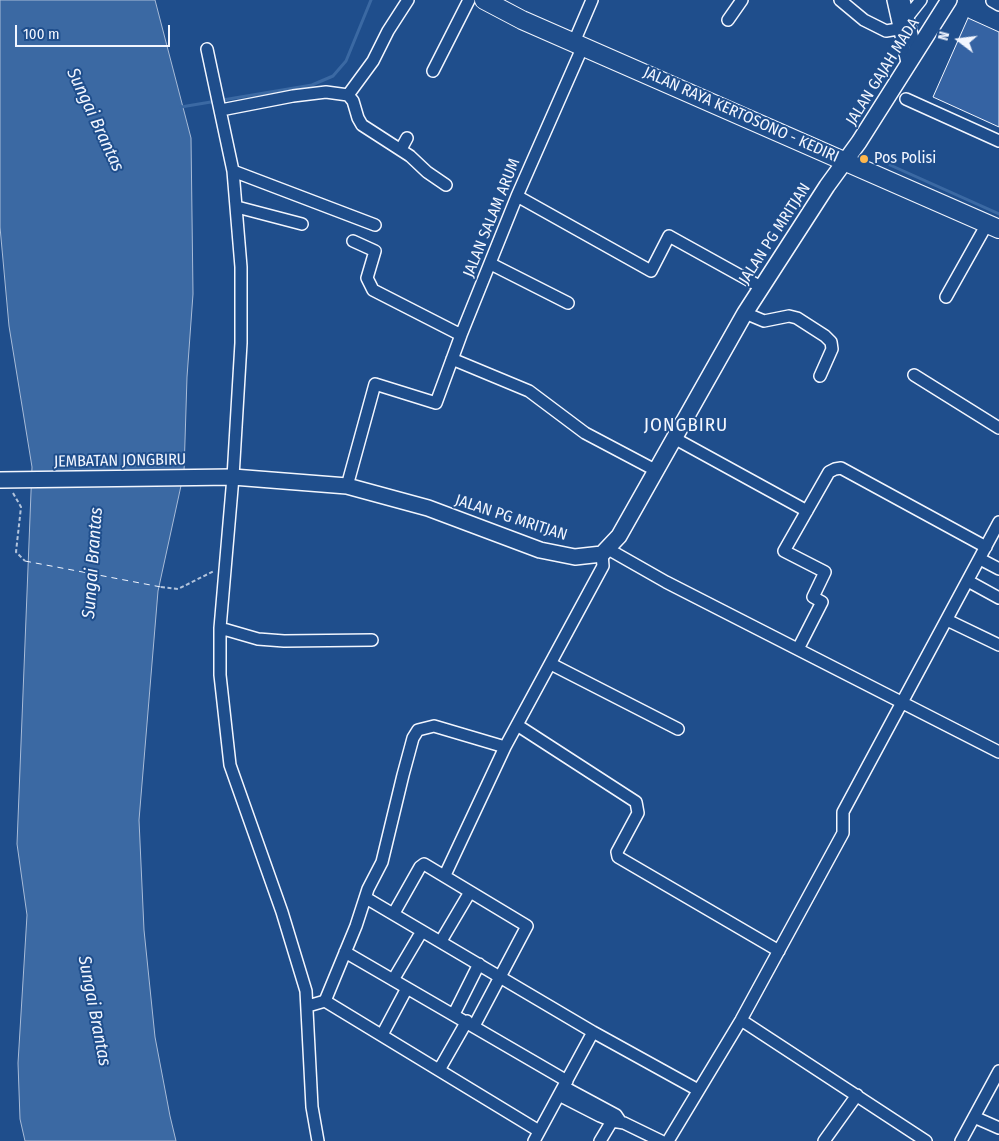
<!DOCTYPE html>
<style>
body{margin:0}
#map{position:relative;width:999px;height:1141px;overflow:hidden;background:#1f4e8c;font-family:"Fira Sans Condensed",sans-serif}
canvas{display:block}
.north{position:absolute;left:934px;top:15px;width:50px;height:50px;-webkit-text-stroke:4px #1f4e8c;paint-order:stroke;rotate:285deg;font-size:14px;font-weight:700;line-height:20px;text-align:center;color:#f2f6ff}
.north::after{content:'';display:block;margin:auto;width:18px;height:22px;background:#f2f6ff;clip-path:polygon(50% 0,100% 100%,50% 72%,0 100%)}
.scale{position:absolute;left:15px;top:25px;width:155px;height:22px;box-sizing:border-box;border:2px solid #f2f6ff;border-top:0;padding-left:6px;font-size:15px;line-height:18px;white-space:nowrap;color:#f2f6ff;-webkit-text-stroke:4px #1f4e8c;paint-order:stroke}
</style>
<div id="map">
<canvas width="999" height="1141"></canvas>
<div class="north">N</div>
<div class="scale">100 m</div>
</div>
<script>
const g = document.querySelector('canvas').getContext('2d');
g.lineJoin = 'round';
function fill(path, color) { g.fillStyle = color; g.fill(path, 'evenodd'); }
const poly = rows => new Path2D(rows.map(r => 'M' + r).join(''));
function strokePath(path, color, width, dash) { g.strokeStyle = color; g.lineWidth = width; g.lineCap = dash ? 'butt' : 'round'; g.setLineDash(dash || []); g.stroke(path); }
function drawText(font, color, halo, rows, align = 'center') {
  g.font = font + ' "Fira Sans Condensed",sans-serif'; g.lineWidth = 4; g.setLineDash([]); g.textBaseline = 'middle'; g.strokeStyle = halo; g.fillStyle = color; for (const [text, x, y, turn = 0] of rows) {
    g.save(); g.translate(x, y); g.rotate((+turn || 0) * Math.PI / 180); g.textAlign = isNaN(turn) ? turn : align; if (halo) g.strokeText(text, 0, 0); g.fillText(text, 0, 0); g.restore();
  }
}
const water = poly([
 [0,0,155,0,191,138,193,294,187,377,184,472,158,591,139,820,144,930,155,1037,170,1116,176,1141,25,1141,20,1119,18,1063,27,915,17,844,32,467,9,326,0,227,0,0]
]);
const stream = poly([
 [181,107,312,85,333,76,346,61,371,0],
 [890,165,999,214]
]);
const ferry = poly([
 [25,561,161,587]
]);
const building = poly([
 [968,18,999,32,999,127,933,97,968,18]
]);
const path = poly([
 [13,493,21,507,16,552,25,561],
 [161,587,178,589,214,571]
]);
const minor = poly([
 [840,0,864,20,886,31,898,29,921,0],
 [893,0,908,67],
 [904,0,916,52],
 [992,1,999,5],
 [728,20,742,0],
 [574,42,592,0],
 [207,49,233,171,241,267,241,343,233,477,220,628,220,675,230,765,282,912,306,991,312,1107,318,1141],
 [433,71,469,0],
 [348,95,373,61,388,31,408,0],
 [906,99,999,141],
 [221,110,293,96,326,92,348,95,353,101,358,118,362,125,410,156,427,172,446,185],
 [401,149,407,138],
 [233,171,375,225],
 [517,196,651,271,669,236,761,287],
 [237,207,302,224],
 [353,241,375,251,367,278,373,290,461,335],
 [491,264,568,303],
 [946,297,987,224],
 [745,313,764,321,789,316,797,318,825,336,831,342,832,349,820,376],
 [452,359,529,391,585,433,655,470],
 [914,375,999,428],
 [674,438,807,511],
 [347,486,375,384,436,403,461,335,517,196,583,46],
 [608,549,666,582,999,752],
 [980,559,999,569],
 [968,581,999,598],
 [947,620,999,645],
 [220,628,258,639,284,641,372,640],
 [798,649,822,602,813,597,825,572,784,551,829,472,835,469,841,468,986,547],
 [551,664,678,729],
 [517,725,636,802,638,813,617,852,618,857,779,951],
 [445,875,505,747],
 [366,898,593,1032,698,1090],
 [394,913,420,867,424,864,527,926,474,1026],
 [441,941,470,892],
 [345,952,567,1081],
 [393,980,422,931],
 [325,1001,356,926,368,889,382,862,403,775,413,738,418,730,434,726,505,747,603,566,602,554],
 [308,1006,325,1001,539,1131],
 [454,1014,479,964],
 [741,1020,926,1141],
 [382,1035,407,988],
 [439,1070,467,1021],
 [564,1087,616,1115,620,1121],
 [559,1095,600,1116,612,1121,624,1123,661,1141],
 [974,1117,999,1128],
 [534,1141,593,1032],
 [600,1141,615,1116],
 [668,1141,741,1020,843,833,843,812,999,522],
 [824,1141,857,1095],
 [961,1141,999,1071]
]);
const major = poly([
 [0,480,233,477,347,486,428,508,540,550,575,557,602,554,619,536,745,313,827,186,859,142,949,0]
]);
const highway = poly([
 [484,0,522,20,999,229]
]);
const markers = [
 [864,159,5,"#ffb74d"]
];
const streetNames = [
 ["JALAN GAJAH MADA",883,72,-58],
 ["JALAN RAYA KERTOSONO - KEDIRI",741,115,24],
 ["JALAN SALAM ARUM",492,218,-68],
 ["JALAN PG MRITJAN",775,234,-57],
 ["JEMBATAN JONGBIRU",120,461,-1],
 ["JALAN PG MRITJAN",511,518,18]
];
const poiNames = [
 ["Pos Polisi",874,159]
];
const waterNames = [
 ["Sungai Brantas",95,120,65],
 ["Sungai Brantas",93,563,-86],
 ["Sungai Brantas",94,1011,79]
];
const quarterNames = [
 ["JONGBIRU",686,426]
];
fill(water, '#3b69a3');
strokePath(water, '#a8bbd7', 1);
strokePath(stream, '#3b69a3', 3);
strokePath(ferry, '#f2f6ff', 1, [6, 5]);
fill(building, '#3563a3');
strokePath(building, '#f2f6ff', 1);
strokePath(minor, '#f2f6ff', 14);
strokePath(major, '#f2f6ff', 18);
strokePath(highway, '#f2f6ff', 20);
strokePath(path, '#b3c4dc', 2, [4, 2.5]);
strokePath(minor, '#1f4e8c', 11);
strokePath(major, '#1f4e8c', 15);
strokePath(highway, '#1f4e8c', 18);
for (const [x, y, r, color] of markers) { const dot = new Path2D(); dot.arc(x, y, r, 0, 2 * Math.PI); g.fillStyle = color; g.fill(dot); strokePath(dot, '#1f4e8c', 2); }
drawText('16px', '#f2f6ff', '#1f4e8c', streetNames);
drawText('16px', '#f2f6ff', '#1f4e8c', poiNames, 'left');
drawText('italic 18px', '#f2f6ff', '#1f4e8c', waterNames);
g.letterSpacing = '1px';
drawText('19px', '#f2f6ff', '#1f4e8c', quarterNames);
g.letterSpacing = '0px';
</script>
